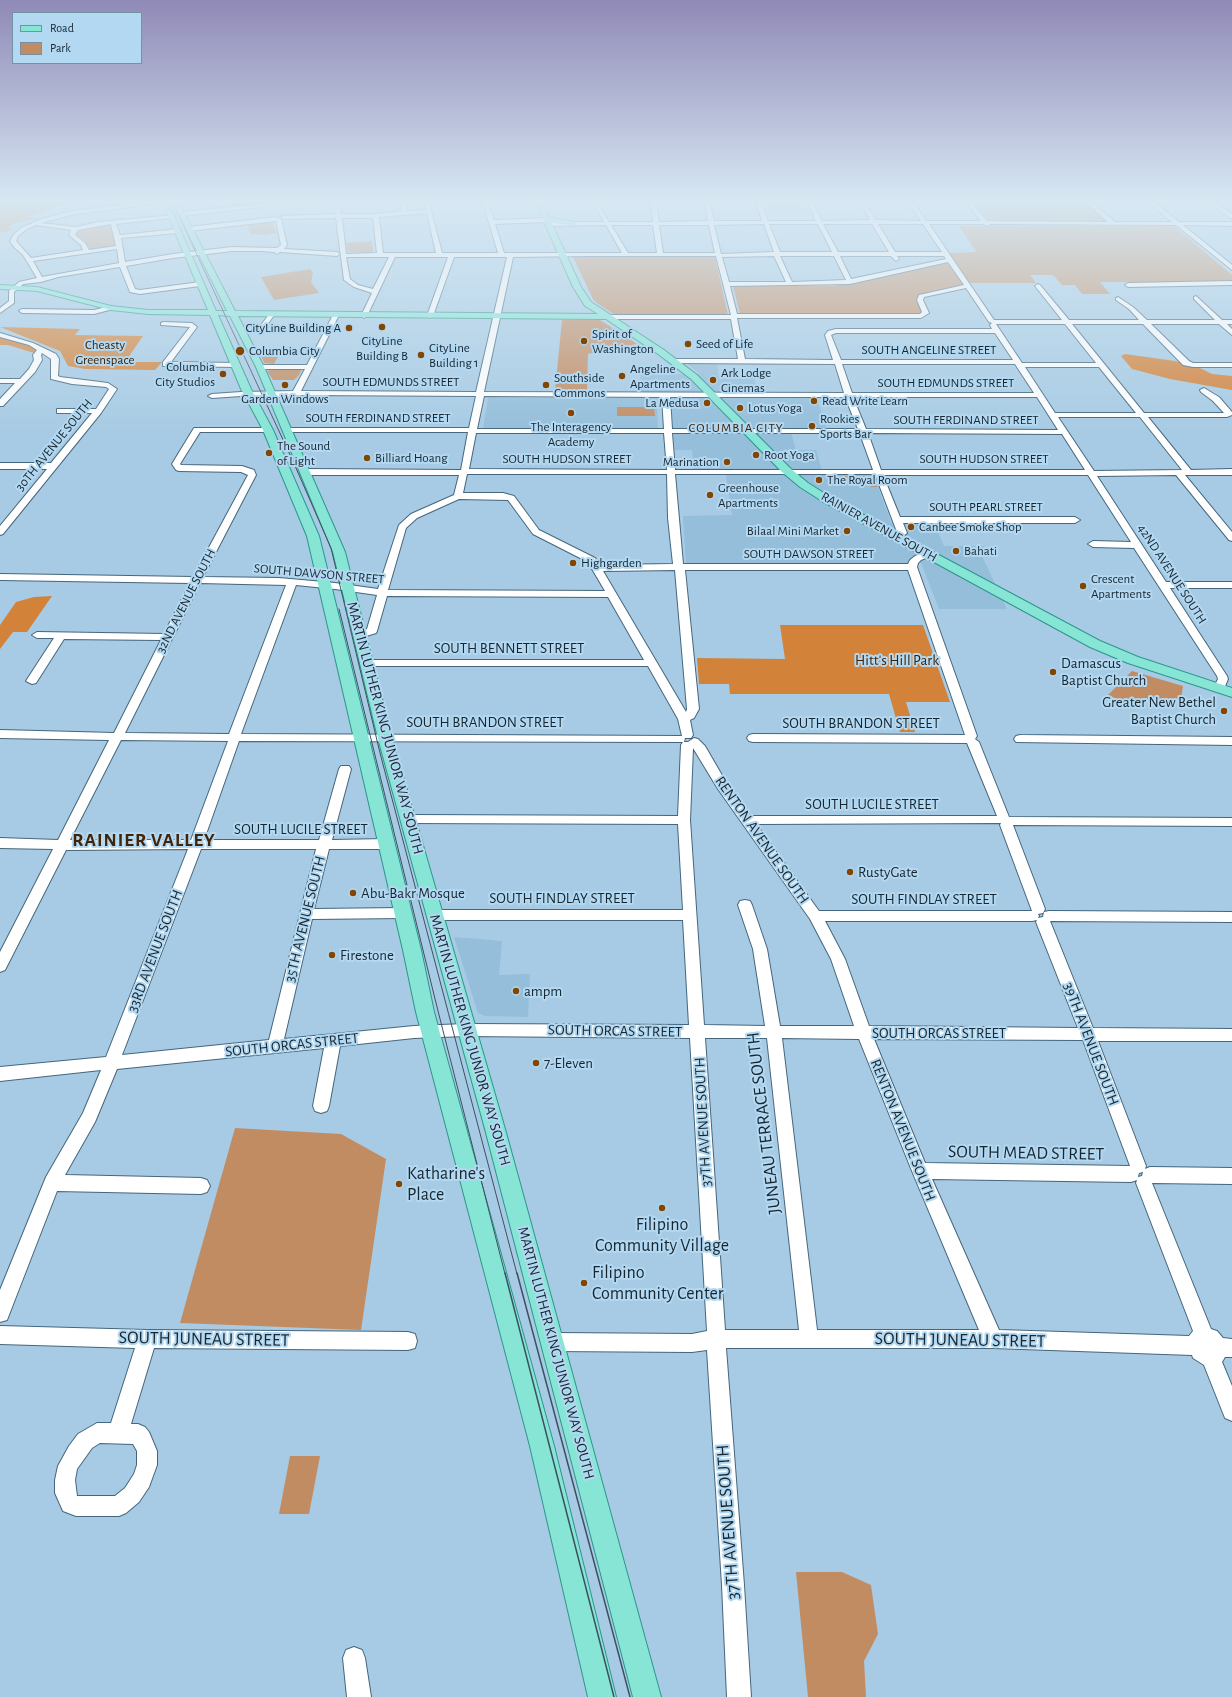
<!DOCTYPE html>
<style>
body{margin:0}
#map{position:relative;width:1232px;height:1697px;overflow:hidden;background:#a7cbe4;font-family:"Alegreya Sans",sans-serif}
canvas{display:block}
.legend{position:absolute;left:12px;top:12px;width:130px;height:52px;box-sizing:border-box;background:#b3d8f1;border:1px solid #7591a4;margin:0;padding:5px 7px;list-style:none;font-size:12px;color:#182630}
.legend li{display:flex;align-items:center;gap:8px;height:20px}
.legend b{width:20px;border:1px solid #7591a4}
</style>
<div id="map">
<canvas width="1232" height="1697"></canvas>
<ul class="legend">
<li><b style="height:5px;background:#87e5d6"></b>Road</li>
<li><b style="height:11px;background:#c28c62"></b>Park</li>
</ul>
</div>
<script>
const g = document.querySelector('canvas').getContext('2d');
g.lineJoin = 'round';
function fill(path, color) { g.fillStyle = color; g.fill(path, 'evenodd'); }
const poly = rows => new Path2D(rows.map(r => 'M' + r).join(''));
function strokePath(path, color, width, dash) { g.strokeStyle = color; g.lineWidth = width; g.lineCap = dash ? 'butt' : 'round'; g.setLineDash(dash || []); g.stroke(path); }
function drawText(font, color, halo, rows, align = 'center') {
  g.font = font + ' "Alegreya Sans",sans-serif'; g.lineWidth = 4; g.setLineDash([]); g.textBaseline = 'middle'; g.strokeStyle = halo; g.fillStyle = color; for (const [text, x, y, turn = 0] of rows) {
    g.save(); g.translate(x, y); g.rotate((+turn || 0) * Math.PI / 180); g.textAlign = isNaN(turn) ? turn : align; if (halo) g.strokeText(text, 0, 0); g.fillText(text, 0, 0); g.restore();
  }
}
const built = poly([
 [760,199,803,199,809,213,765,213],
 [687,364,717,364,719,378,754,378,759,397,817,398,827,429,790,429,796,450,816,450,823,474,873,474,891,522,934,522,944,546,984,546,989,556,982,556,1007,609,939,609,921,563,686,563,683,516,732,515,725,469,694,469,692,450,675,450,670,392,641,392,640,374,700,374],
 [524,391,589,391,588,397,486,396,524,394],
 [488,398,657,398,658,428,483,428],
 [454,937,502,941,499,975,530,974,528,1017,485,1016,478,1013]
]);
const green = poly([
 [231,199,248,201,271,201,270,203,234,207,230,200],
 [765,199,783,199,776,200,782,201,783,203,781,204,800,204,801,207,782,207,780,204,777,207,780,209,777,211,770,206],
 [971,199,1083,199,1111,222,991,223],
 [273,221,276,233,265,235,250,234,248,226,246,224],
 [108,224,110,225,114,235,115,249,89,251,85,241,75,236,74,234,77,230,83,228],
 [958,226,1174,226,1232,275,1232,282,1100,282,1110,294,1082,294,1075,285,1062,285,1053,275,1030,275,1036,283,968,283,919,295,916,300,923,314,740,314,733,286,834,286,953,260,948,253,977,252],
 [372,241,373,251,371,253,348,252,346,243],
 [573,257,715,257,728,315,615,315,597,303,593,299],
 [310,269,313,273,311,282,319,293,274,300,261,277],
 [562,320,600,320,637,344,588,354,587,391,555,391],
 [259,350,282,350,274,364,264,363],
 [275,368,302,369,299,375,294,380,273,380,267,371],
 [617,407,654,407,655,416,617,416],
 [842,476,871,476,873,478,877,487,871,487,870,484,868,484,866,479,847,478],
 [1132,671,1183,686,1181,699,1117,699,1108,695],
 [235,1128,341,1134,386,1159,361,1330,180,1323],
 [290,1456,320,1456,309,1514,279,1514],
 [796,1572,842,1572,871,1585,878,1634,864,1661,866,1697,808,1697]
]);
const forest = poly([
 [0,199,73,199,71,202,27,217,35,219,16,223,7,228,14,229,5,232,0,232],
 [0,327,80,329,75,335,143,336,125,362,162,362,155,370,85,369,68,366,60,351],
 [0,336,22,342,36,349,34,353,8,345,0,345],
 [1125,354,1175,361,1200,368,1212,374,1232,376,1232,390,1170,379,1132,369,1121,356],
 [52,596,27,632,13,632,0,649,0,625,16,602,34,597],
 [780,625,923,625,950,702,906,702,915,732,900,732,889,694,730,694,729,684,699,684,697,658,785,659]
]);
const minor = poly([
 [165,199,168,201,167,202,71,215,41,223,76,227,98,222,174,215,175,216,172,218,116,224,120,235,178,229,181,231,178,233,121,238,125,262,173,254,232,247,277,248,281,245,276,221,189,231,186,229,189,227,276,217,281,219,283,216,336,214,335,208,338,206,341,208,341,214,376,214,401,211,400,199,405,199,407,211,426,210,423,199,428,199,442,253,498,253,482,199,487,199,494,220,547,218,550,220,547,222,495,224,504,253,622,253,606,225,549,226,546,224,549,222,604,222,591,199,595,199,609,222,653,222,651,199,656,199,659,222,708,221,704,199,709,199,714,221,762,221,755,199,760,199,768,221,816,221,806,199,810,199,822,221,870,220,858,199,862,199,876,220,921,221,906,199,911,199,926,221,981,221,963,199,968,199,987,221,1108,222,1082,199,1088,199,1115,222,1172,222,1144,199,1150,199,1179,222,1232,222,1232,226,1183,225,1232,265,1232,270,1176,225,990,224,987,226,984,224,929,224,994,320,1062,320,1035,286,1038,284,1040,285,1069,320,1139,320,1129,309,1116,300,1116,298,1118,297,1133,307,1147,320,1215,320,1194,299,1194,297,1196,296,1222,320,1232,320,1232,324,1227,324,1232,329,1232,335,1219,324,1151,324,1189,361,1193,363,1232,363,1232,367,1193,367,1183,365,1143,324,1072,324,1144,413,1224,413,1213,401,1201,392,1200,390,1204,388,1219,397,1232,412,1232,415,1227,417,1148,417,1191,470,1232,469,1232,475,1185,475,1232,532,1232,541,1229,540,1176,475,1097,476,1166,582,1232,582,1232,588,1170,588,1227,676,1228,679,1223,691,1219,692,1215,691,1213,689,1218,679,1217,676,1134,548,1093,547,1088,544,1093,541,1131,542,1088,475,883,475,900,517,1075,517,1080,520,1075,523,903,523,907,533,900,539,897,540,892,537,897,532,875,474,675,474,683,564,908,564,910,560,915,556,928,551,931,552,933,554,931,556,921,560,918,563,917,567,977,736,975,739,979,742,1009,817,1232,818,1232,826,1013,825,1045,909,1043,913,1038,914,1039,916,1037,920,1032,921,825,921,845,959,869,1026,1078,1028,1036,922,1038,918,1043,917,1044,912,1049,911,1232,912,1232,922,1050,921,1093,1028,1232,1029,1232,1041,1098,1041,1146,1166,1145,1169,1150,1167,1232,1168,1232,1184,1152,1183,1211,1329,1217,1331,1223,1338,1232,1339,1232,1357,1225,1357,1222,1362,1232,1386,1232,1421,1225,1418,1204,1365,1193,1358,1192,1355,993,1348,726,1348,744,1585,751,1697,727,1697,722,1585,707,1350,692,1352,553,1351,546,1349,544,1342,546,1335,553,1333,692,1334,707,1331,690,1038,466,1036,414,1038,340,1046,329,1106,327,1111,321,1113,315,1111,313,1106,324,1048,117,1069,95,1122,65,1175,201,1178,207,1180,210,1186,207,1192,201,1194,57,1191,7,1320,0,1322,0,1290,46,1177,83,1113,101,1070,0,1081,0,1067,106,1057,188,849,66,850,5,970,0,972,0,952,53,849,0,848,0,838,58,840,109,740,0,738,0,730,114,733,161,640,64,639,36,683,32,684,26,681,54,638,37,638,32,635,37,632,164,634,190,583,0,580,0,574,193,577,248,475,241,472,179,471,176,470,172,464,194,428,271,428,271,432,200,432,180,464,181,465,242,466,254,470,256,475,203,577,279,578,335,583,378,589,399,525,411,514,454,495,459,475,305,475,301,472,305,469,461,470,468,432,288,432,284,430,288,428,469,428,476,396,304,395,280,397,241,396,212,398,208,396,212,394,241,392,293,391,305,369,260,369,256,367,260,365,307,365,333,315,336,313,339,315,301,391,476,392,507,257,454,257,433,316,430,318,427,316,448,257,395,257,367,316,364,318,361,316,372,293,354,287,344,280,336,218,281,219,287,245,284,249,337,252,340,254,337,256,280,252,277,254,274,252,261,251,232,251,173,258,126,266,135,289,140,290,200,282,203,284,200,286,140,294,130,292,120,267,58,277,41,282,23,284,14,292,14,303,0,313,0,308,9,301,9,291,19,282,37,278,23,255,14,247,10,241,14,234,23,227,41,219,71,211,165,199],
 [427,213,436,253,383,253,379,217,427,213],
 [342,218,373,218,377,253,346,254,342,218],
 [111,224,116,246,89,250,85,243,75,235,78,230,111,224],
 [764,224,774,252,721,254,714,225,764,224],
 [769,224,818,224,832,252,780,252,769,224],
 [823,224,872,224,889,252,838,252,823,224],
 [878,224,923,224,942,252,895,252,878,224],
 [36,225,71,230,69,235,81,245,83,250,31,258,16,241,18,236,27,229,36,225],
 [611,225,653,225,657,253,628,253,611,225],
 [659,225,709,225,715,253,663,253,659,225],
 [117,249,119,263,42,277,33,261,117,249],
 [589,256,716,256,731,315,609,315,606,317,609,319,731,319,738,359,674,359,670,361,671,363,835,364,844,393,484,392,513,257,589,256],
 [774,256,786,282,729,282,722,257,774,256],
 [780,256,834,256,846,280,792,282,780,256],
 [840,256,891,256,896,261,899,259,897,256,944,256,946,259,851,279,840,256],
 [346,257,389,257,373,289,358,285,350,279,346,257],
 [948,262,964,285,919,295,917,300,922,312,920,314,737,314,730,286,850,284,948,262],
 [966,288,989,322,992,323,990,325,992,329,836,329,828,331,825,335,833,360,745,359,737,318,921,318,929,313,923,300,924,297,966,288],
 [996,324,1065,324,1096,363,1022,363,996,324],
 [836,333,995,333,1013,360,841,360,831,335,836,333],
 [842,364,1015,364,1034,393,852,393,842,364],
 [1025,367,1099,367,1136,413,1055,413,1025,367],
 [484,396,662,397,664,429,477,429,484,396],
 [670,397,845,397,858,429,672,429,670,397],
 [853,397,1037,397,1058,430,866,429,853,397],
 [1058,417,1140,417,1182,470,1094,471,1058,417],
 [861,431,863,432,860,434,873,470,675,470,672,433,857,433,861,431],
 [476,433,664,433,667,470,469,469,476,433],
 [868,433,1062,434,1085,470,881,470,868,433],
 [467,474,667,474,668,518,673,564,600,565,595,558,539,530,514,496,503,493,463,493,467,474],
 [459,499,508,500,533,534,588,562,605,591,388,590,406,528,417,518,459,499],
 [675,570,687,709,686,712,603,571,675,570],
 [685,570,908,570,965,735,753,734,749,735,747,738,749,741,753,742,967,743,997,816,750,816,727,784,705,746,698,739,694,738,688,742,683,742,681,745,678,816,408,815,404,816,402,819,404,822,408,823,678,824,683,910,435,910,430,911,428,915,430,919,435,920,683,920,689,1025,466,1024,414,1026,284,1039,312,919,403,918,408,917,410,913,408,909,403,908,314,909,329,849,387,849,392,847,393,844,392,841,387,839,332,840,351,769,349,766,341,766,339,769,319,840,204,840,239,741,684,742,685,738,691,738,693,735,690,720,694,718,699,709,685,570],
 [200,583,286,585,229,734,125,733,200,583],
 [296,585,335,589,377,595,367,629,356,633,355,635,360,638,376,633,377,631,387,596,608,597,644,660,367,660,362,663,367,666,648,666,678,719,682,736,241,734,296,585],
 [121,740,228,741,191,840,70,840,121,740],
 [693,748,718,789,810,919,831,959,854,1026,780,1026,767,949,752,905,750,901,745,900,740,901,738,905,753,949,765,1026,704,1025,690,820,693,748],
 [1001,823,1000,825,1032,911,819,911,756,824,1001,823],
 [201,849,316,849,269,1040,122,1055,201,849],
 [705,1038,767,1038,799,1330,725,1330,705,1038],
 [782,1038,859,1039,912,1171,979,1330,817,1330,782,1038],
 [874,1039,1083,1040,1130,1166,925,1163,874,1039],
 [1143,1172,1142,1176,1138,1177,1136,1183,1193,1331,1189,1336,999,1330,932,1179,1131,1182,1137,1180,1139,1173,1143,1172],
 [174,199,186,199,175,202,172,200,174,199],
 [239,199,339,199,341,200,338,202,242,201,239,199],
 [1204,199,1210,199,1232,214,1232,219,1204,199],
 [260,204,262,205,262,207,182,216,179,214,182,212,260,204],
 [1232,281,1232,285,1128,287,1125,285,1128,283,1232,281],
 [111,306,113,307,113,309,94,314,22,313,19,311,22,309,94,310,111,306],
 [270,313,275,314,264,329,260,329,259,328,270,313],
 [163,322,192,323,197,327,171,362,236,363,240,365,236,367,163,366,163,362,190,327,161,325,161,323,163,322],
 [0,333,33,343,56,354,59,359,58,376,60,377,108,383,117,389,101,413,3,534,0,535,0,526,47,469,0,469,0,463,51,463,92,413,57,413,57,409,96,409,109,389,106,387,72,384,51,379,51,359,42,353,41,355,42,360,35,372,3,406,0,406,0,399,15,383,0,383,0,379,20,379,29,369,34,360,33,355,37,350,29,345,0,337,0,333],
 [1020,735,1232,737,1232,745,1016,742,1014,739,1016,736,1020,735],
 [0,1326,147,1330,408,1332,415,1334,417,1341,415,1348,408,1350,154,1348,131,1424,138,1424,145,1427,149,1432,157,1451,157,1465,149,1487,139,1502,126,1513,119,1516,76,1516,63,1511,55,1493,55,1480,58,1466,69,1446,78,1434,97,1423,111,1423,135,1348,0,1344,0,1326],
 [100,1443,133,1444,137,1451,137,1465,134,1474,125,1488,115,1496,77,1496,75,1480,77,1469,92,1448,100,1443],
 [354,1647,362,1650,365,1658,371,1697,347,1697,343,1658,346,1650,354,1647]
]);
const major = poly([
 [171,199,177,199,235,311,598,314,585,306,573,287,534,199,540,199,549,217,574,222,577,224,574,226,551,222,581,287,591,302,664,350,697,375,790,468,808,483,830,497,1100,641,1138,657,1232,688,1232,697,1128,663,1090,647,822,501,800,487,782,472,691,379,658,354,606,319,238,316,264,367,345,552,392,738,505,1129,661,1697,633,1697,485,1129,378,738,333,552,256,367,230,316,218,315,251,389,273,430,319,536,421,950,434,1012,554,1446,616,1697,588,1697,530,1446,416,1012,403,950,307,536,263,430,241,389,210,315,148,314,111,310,37,291,0,289,0,285,37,287,111,306,148,310,208,310,166,211,169,209,172,211,216,311,227,311,171,199]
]);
const tramFar1 = poly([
 [171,199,292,459,331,548,380,753,517,1274],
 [339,609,438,1011,505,1274]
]);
const tram = poly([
 [505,1273,614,1697],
 [517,1273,630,1697]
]);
const markers = [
 [382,327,4,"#834602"],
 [349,328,4,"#834602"],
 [584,341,4,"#834602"],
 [688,344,4,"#834602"],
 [240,351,5,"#834602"],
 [421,355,4,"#834602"],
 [223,374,4,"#834602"],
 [622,376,4,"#834602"],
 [713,380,4,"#834602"],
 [285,385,4,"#834602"],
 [546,385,4,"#834602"],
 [814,401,4,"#834602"],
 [707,403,4,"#834602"],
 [740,408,4,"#834602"],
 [571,413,4,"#834602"],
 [812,426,4,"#834602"],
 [269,453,4,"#834602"],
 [756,455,4,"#834602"],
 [367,458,4,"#834602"],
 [727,462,4,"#834602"],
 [819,480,4,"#834602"],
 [710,495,4,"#834602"],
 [911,527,4,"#834602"],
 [847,531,4,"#834602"],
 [956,551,4,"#834602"],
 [573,563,4,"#834602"],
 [1083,586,4,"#834602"],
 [1053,672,4,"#834602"],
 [1224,711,4,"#834602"],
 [850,872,4,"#834602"],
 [353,893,4,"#834602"],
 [332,955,4,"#834602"],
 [516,991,4,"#834602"],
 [536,1063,4,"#834602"],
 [399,1184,4,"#834602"],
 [662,1208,4,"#834602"],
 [584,1283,4,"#834602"]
];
const farPoinames = [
 ["CityLine Building A",341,328,"right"],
 ["Spirit of",592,334],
 ["Washington",592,349],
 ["CityLine",382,341,"center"],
 ["Building B",382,356,"center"],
 ["Seed of Life",696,344],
 ["CityLine",429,348],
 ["Building 1",429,363],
 ["Columbia City",249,351],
 ["Columbia",215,367,"right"],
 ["City Studios",215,382,"right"],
 ["Angeline",630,369],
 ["Apartments",630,384],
 ["Ark Lodge",721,373],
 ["Cinemas",721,388],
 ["Southside",554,378],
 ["Commons",554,393],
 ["Garden Windows",285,399,"center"],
 ["Read Write Learn",822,401],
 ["La Medusa",699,403,"right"],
 ["Lotus Yoga",748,408],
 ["Rookies",820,419],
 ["Sports Bar",820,434],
 ["The Interagency",571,427,"center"],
 ["Academy",571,442,"center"],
 ["The Sound",277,446],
 ["of Light",277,461],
 ["Root Yoga",764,455],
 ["Billiard Hoang",375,458],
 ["Marination",719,462,"right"],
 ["The Royal Room",827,480],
 ["Greenhouse",718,488],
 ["Apartments",718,503],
 ["Canbee Smoke Shop",919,527],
 ["Bilaal Mini Market",839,531,"right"],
 ["Bahati",964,551],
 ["Highgarden",581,563],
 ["Crescent",1091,579],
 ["Apartments",1091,594]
];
const farParknames = [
 ["Cheasty",105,345],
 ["Greenspace",105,360]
];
const farStreetnames = [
 ["SOUTH ANGELINE STREET",929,350],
 ["SOUTH EDMUNDS STREET",391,382],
 ["SOUTH EDMUNDS STREET",946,383],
 ["SOUTH FERDINAND STREET",378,418],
 ["SOUTH FERDINAND STREET",966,420],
 ["30TH AVENUE SOUTH",54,445,-51],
 ["SOUTH HUDSON STREET",567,459],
 ["SOUTH HUDSON STREET",984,459],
 ["SOUTH PEARL STREET",986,507],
 ["RAINIER AVENUE SOUTH",879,527,29],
 ["SOUTH DAWSON STREET",809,554],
 ["SOUTH DAWSON STREET",319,574,5],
 ["42ND AVENUE SOUTH",1172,574,57],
 ["32ND AVENUE SOUTH",186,601,-63]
];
const farNeighbourhoodnames = [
 ["COLUMBIA CITY",736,428]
];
const streetNames = [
 ["SOUTH BENNETT STREET",509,648],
 ["SOUTH BRANDON STREET",485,722],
 ["SOUTH BRANDON STREET",861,723],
 ["MARTIN LUTHER KING JUNIOR WAY SOUTH",385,728,75],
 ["SOUTH LUCILE STREET",872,804],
 ["SOUTH LUCILE STREET",301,829],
 ["RENTON AVENUE SOUTH",762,840,55],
 ["SOUTH FINDLAY STREET",562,898],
 ["SOUTH FINDLAY STREET",924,899],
 ["35TH AVENUE SOUTH",305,919,-76],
 ["33RD AVENUE SOUTH",155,951,-69],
 ["SOUTH ORCAS STREET",615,1031,1],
 ["SOUTH ORCAS STREET",939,1033],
 ["MARTIN LUTHER KING JUNIOR WAY SOUTH",470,1040,74],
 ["39TH AVENUE SOUTH",1091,1044,69],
 ["SOUTH ORCAS STREET",292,1045,-6],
 ["37TH AVENUE SOUTH",703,1122,-93],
 ["RENTON AVENUE SOUTH",903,1130,68],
 ["MARTIN LUTHER KING JUNIOR WAY SOUTH",556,1353,75]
];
const parkNames = [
 ["Hitt's Hill Park",897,660]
];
const poiNames = [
 ["Damascus",1061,663],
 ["Baptist Church",1061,680],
 ["Greater New Bethel",1216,702,"right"],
 ["Baptist Church",1216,719,"right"],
 ["RustyGate",858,872],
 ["Abu-Bakr Mosque",361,893],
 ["Firestone",340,955],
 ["ampm",524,991],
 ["7-Eleven",544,1063]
];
const nearStreetnames = [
 ["JUNEAU TERRACE SOUTH",764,1123,-97],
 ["SOUTH MEAD STREET",1026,1153,1],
 ["SOUTH JUNEAU STREET",204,1339,1],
 ["SOUTH JUNEAU STREET",960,1340,1],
 ["37TH AVENUE SOUTH",728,1522,-94]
];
const nearPoinames = [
 ["Katharine's",407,1174],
 ["Place",407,1195],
 ["Filipino",662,1225,"center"],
 ["Community Village",662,1246,"center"],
 ["Filipino",592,1273],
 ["Community Center",592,1294]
];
const districtNames = [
 ["RAINIER VALLEY",144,840]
];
fill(built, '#94beda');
fill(green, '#c28c62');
fill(forest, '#d3823a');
strokePath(minor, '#45667c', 2);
strokePath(major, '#2c968a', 2);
fill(minor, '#fff');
fill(major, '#87e5d6');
strokePath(tramFar1, '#3d505e', 1);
strokePath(tram, '#3d505e', 1.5);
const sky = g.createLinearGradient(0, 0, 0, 436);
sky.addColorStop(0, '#8f89b7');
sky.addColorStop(0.46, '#d7e8f3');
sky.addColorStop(1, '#d7e8f300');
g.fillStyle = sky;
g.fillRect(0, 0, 1232, 436);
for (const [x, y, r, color] of markers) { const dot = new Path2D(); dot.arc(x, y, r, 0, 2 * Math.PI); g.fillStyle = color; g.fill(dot); strokePath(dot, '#b3d8f1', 1.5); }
drawText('13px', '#182630', '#b3d8f1', farPoinames, 'left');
drawText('13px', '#412002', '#b3d8f1', farParknames);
drawText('13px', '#182630', '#b3d8f1', farStreetnames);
g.letterSpacing = '1px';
drawText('13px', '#422408', '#b3d8f1', farNeighbourhoodnames);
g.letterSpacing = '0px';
drawText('15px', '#182630', '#b3d8f1', streetNames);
drawText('15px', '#412002', '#b3d8f1', parkNames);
drawText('15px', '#182630', '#b3d8f1', poiNames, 'left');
drawText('18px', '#182630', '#b3d8f1', nearStreetnames);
drawText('18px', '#182630', '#b3d8f1', nearPoinames, 'left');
g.letterSpacing = '1px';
drawText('bold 19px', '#422408', '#b3d8f1', districtNames);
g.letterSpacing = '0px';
</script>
